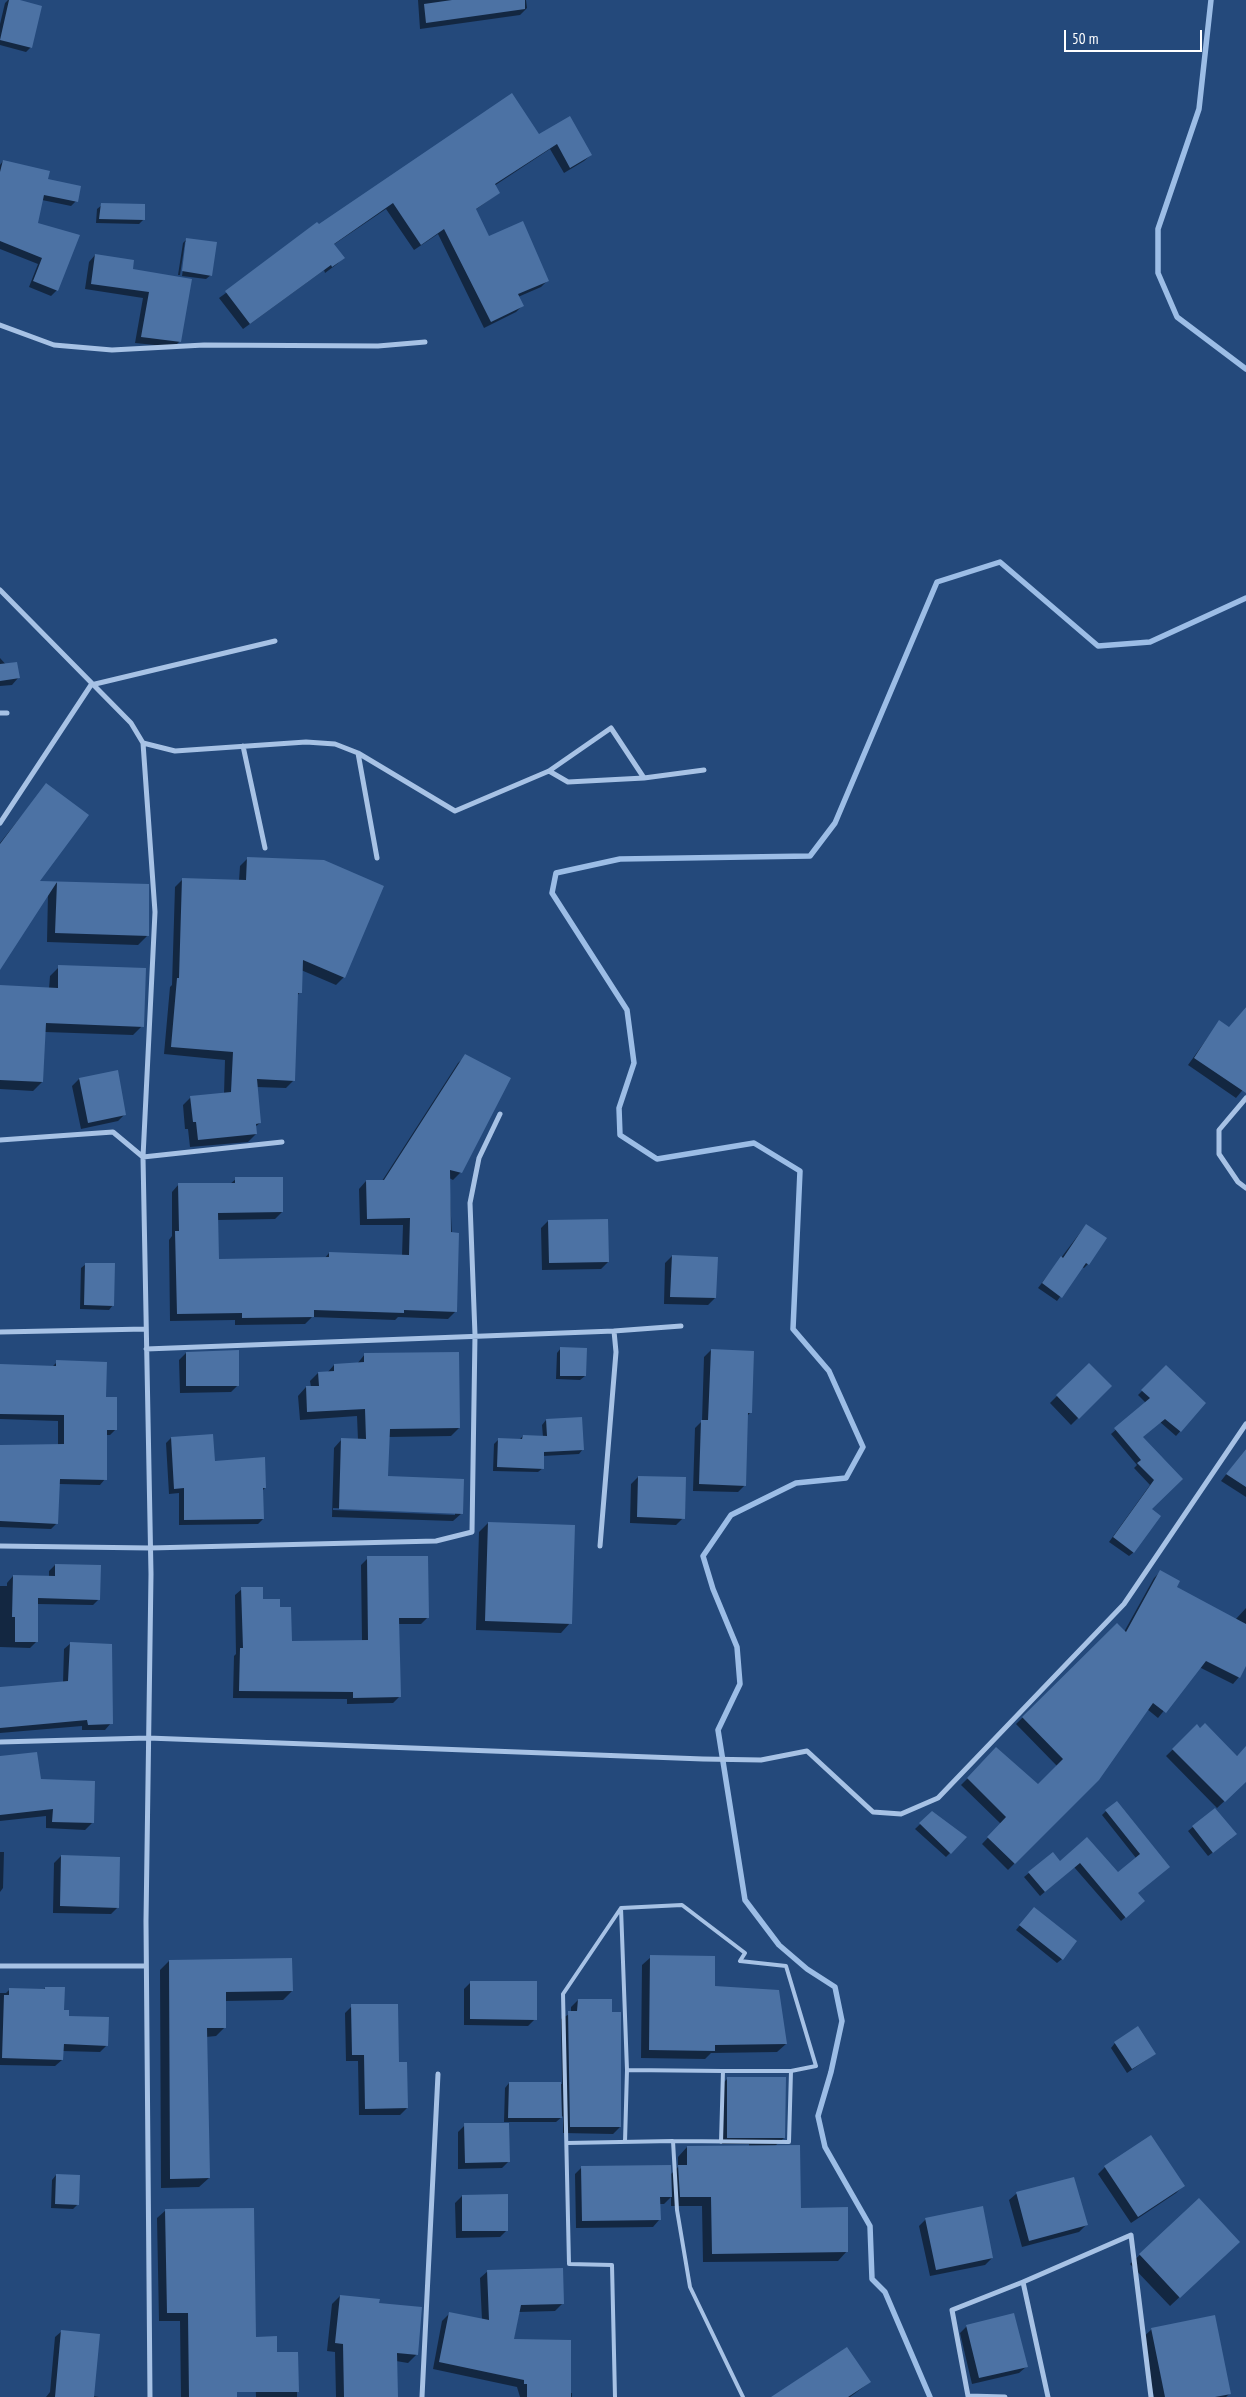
<!DOCTYPE html>
<style>
body{margin:0}
#map{position:relative;width:1246px;height:2397px;overflow:hidden;background:#24497b;font-family:"PT Sans Narrow",sans-serif}
canvas{display:block}
.scale{position:absolute;left:1064px;top:30px;width:138px;height:22px;box-sizing:border-box;border:2px solid #fff;border-top:0;padding-left:6px;font-size:15px;line-height:18px;white-space:nowrap;color:#fff;-webkit-text-stroke:4px #24497b;paint-order:stroke}
</style>
<div id="map">
<canvas width="1246" height="2397"></canvas>
<div class="scale">50 m</div>
</div>
<script>
const g = document.querySelector('canvas').getContext('2d');
g.lineJoin = 'round';
function fill(path, color) { g.fillStyle = color; g.fill(path, 'evenodd'); }
const poly = rows => new Path2D(rows.map(r => 'M' + r).join(''));
function strokePath(path, color, width, dash) { g.strokeStyle = color; g.lineWidth = width; g.lineCap = dash ? 'butt' : 'round'; g.setLineDash(dash || []); g.stroke(path); }
const shadow = poly([
 [8,0,14,0,31,47,26,52,0,45,0,24,5,3],
 [418,0,526,0,527,8,520,15,420,29],
 [538,135,591,155,584,161,564,173,550,149,494,186,499,193,475,210,489,237,547,281,541,287,518,297,523,305,516,312,484,328,438,234,414,250,386,209,333,245,343,258,337,264,325,273,324,270,243,329,219,298,319,226],
 [3,161,47,180,76,201,71,206,42,200,36,224,57,290,51,296,29,287,38,264,0,249,0,165],
 [102,205,144,219,139,224,96,223,97,209],
 [187,239,211,275,206,279,182,276,187,242,185,242,180,275,178,275,183,243],
 [95,255,132,270,190,280,180,341,174,347,135,343,143,298,85,289,89,262],
 [0,658,18,678,12,685,0,686],
 [46,785,37,882,147,886,147,936,138,945,47,942,48,893,0,968,0,843],
 [248,858,344,977,336,985,301,970,300,992,297,996,294,1080,286,1088,256,1087,260,1123,255,1127,256,1134,248,1142,190,1147,188,1129,185,1129,183,1105,190,1098,224,1094,225,1060,164,1054,170,987,172,985,175,887,183,879,239,881,240,866],
 [59,967,142,1026,133,1035,45,1032,42,1082,33,1091,0,1089,0,986,49,989,50,976],
 [1246,1007,1246,1086,1236,1098,1188,1065,1219,1022,1229,1028],
 [466,1056,461,1172,453,1180,449,1178,456,1311,448,1319,398,1317,395,1320,312,1317,305,1324,235,1325,235,1320,170,1321,169,1240,172,1236,172,1192,179,1184,230,1184,236,1179,282,1212,275,1219,217,1220,218,1260,324,1259,329,1253,402,1256,403,1225,360,1225,359,1189,366,1181,382,1181,458,1063],
 [79,1079,125,1114,118,1121,81,1129,72,1086],
 [548,1221,608,1262,601,1269,542,1270,541,1228],
 [1086,1225,1088,1264,1084,1268,1082,1267,1057,1301,1038,1288],
 [672,1256,715,1298,708,1305,664,1304,665,1263],
 [86,1264,113,1305,109,1310,80,1309,81,1268],
 [561,1348,585,1376,580,1380,556,1379,557,1353],
 [711,1350,751,1412,747,1416,745,1485,738,1492,693,1491,695,1428,702,1421,704,1357],
 [186,1353,238,1385,231,1392,180,1393,179,1360],
 [365,1354,459,1428,451,1436,388,1437,387,1477,462,1513,453,1521,332,1517,334,1448,342,1439,358,1440,357,1416,300,1420,298,1396,306,1387,311,1387,310,1381,318,1373,327,1373,334,1365,357,1364],
 [333,1508,455,1512,455,1515,333,1510],
 [57,1362,104,1398,116,1429,110,1435,106,1435,105,1479,100,1485,59,1484,57,1523,51,1529,0,1527,0,1446,58,1445,58,1421,0,1419,0,1365,52,1367],
 [1089,1364,1110,1386,1071,1425,1050,1403],
 [1166,1367,1205,1403,1176,1436,1160,1422,1141,1438,1182,1479,1150,1509,1134,1552,1129,1556,1109,1542,1150,1485,1134,1468,1137,1465,1111,1434,1146,1403,1138,1395],
 [546,1420,583,1449,579,1454,543,1456,543,1468,538,1472,493,1471,494,1444,498,1440,519,1440,523,1436,543,1437,542,1425],
 [171,1438,265,1488,262,1491,263,1519,258,1524,179,1525,179,1493,169,1494,166,1443],
 [1246,1449,1246,1497,1221,1481],
 [638,1477,683,1518,676,1525,630,1523,631,1484],
 [488,1523,570,1623,561,1633,476,1630,479,1532],
 [368,1558,428,1617,421,1624,398,1624,400,1696,393,1703,347,1704,347,1699,233,1698,234,1656,236,1654,235,1595,242,1589,279,1609,291,1643,362,1641,361,1565],
 [55,1565,99,1599,93,1605,37,1604,36,1642,30,1648,0,1647,0,1586,7,1586,7,1583,13,1576,49,1577,49,1571],
 [1160,1572,1175,1587,1235,1620,1246,1608,1246,1663,1239,1677,1233,1684,1199,1667,1158,1718,1147,1709,1098,1779,1008,1870,982,1844,1001,1824,961,1785,997,1749,1038,1785,1057,1766,1016,1724,1117,1625,1124,1632,1154,1578],
 [71,1643,111,1723,105,1730,82,1730,82,1726,0,1733,0,1688,63,1683,64,1649],
 [1197,1726,1236,1757,1246,1747,1246,1781,1217,1808,1166,1756],
 [0,1757,39,1780,92,1823,85,1830,46,1828,46,1816,0,1821],
 [1215,1809,1231,1839,1208,1856,1188,1831],
 [1106,1811,1168,1867,1137,1893,1139,1905,1121,1921,1074,1867,1040,1896,1024,1877,1052,1854,1060,1863,1087,1838,1118,1874,1136,1858,1102,1815],
 [932,1813,966,1837,946,1857,915,1829],
 [0,1852,4,1852,3,1888,0,1892],
 [61,1856,118,1907,111,1914,53,1913,54,1863],
 [1030,1913,1062,1959,1057,1963,1016,1930],
 [651,1957,714,1987,786,2044,777,2052,711,2053,705,2059,641,2058,642,1965],
 [169,1961,292,1991,283,2000,224,2001,225,2027,216,2036,206,2037,209,2178,199,2187,161,2188,160,1970],
 [471,1982,535,2019,528,2026,464,2025,464,1989],
 [45,1988,67,2017,107,2045,100,2052,62,2051,62,2060,55,2066,0,2065,0,1993,6,1993,10,1989,43,1991],
 [578,2000,620,2127,613,2134,563,2133,563,2116,556,2122,504,2122,505,2088,509,2083,562,2084,561,2019,571,2013,571,2007],
 [352,2006,398,2064,407,2108,400,2115,359,2115,358,2061,346,2061,345,2013],
 [1115,2043,1155,2054,1127,2073,1111,2048],
 [728,2078,784,2138,775,2146,799,2209,847,2251,838,2261,703,2262,702,2206,671,2206,671,2197,664,2204,659,2204,659,2220,653,2227,576,2228,575,2174,582,2167,670,2175,678,2167,678,2157,687,2147,749,2147,749,2144,720,2144,721,2085],
 [465,2125,509,2161,502,2168,458,2169,458,2132],
 [1105,2167,1183,2186,1176,2193,1131,2223,1098,2174],
 [56,2175,78,2204,73,2209,51,2208,52,2180],
 [1073,2178,1086,2225,1079,2232,1022,2247,1009,2200,1016,2194],
 [462,2196,507,2230,500,2237,456,2238,455,2203],
 [1199,2200,1229,2251,1170,2306,1130,2264],
 [166,2210,246,2321,236,2397,181,2397,180,2321,159,2321,157,2218],
 [926,2219,992,2258,985,2265,930,2276,919,2226],
 [488,2271,563,2303,555,2311,519,2312,513,2341,569,2393,572,2393,572,2397,520,2397,517,2387,433,2369,442,2321,450,2313,482,2320,480,2278],
 [340,2296,378,2304,417,2354,408,2363,396,2361,397,2397,336,2397,335,2352,327,2351,332,2304],
 [967,2326,1026,2367,1019,2373,972,2384,960,2333],
 [1152,2329,1229,2394,1226,2397,1154,2397,1142,2338],
 [62,2331,93,2396,99,2397,46,2397,50,2392,55,2337],
 [254,2346,276,2354,297,2353,297,2397,256,2397],
 [870,2382,850,2397,775,2397]
]);
const stream = poly([
 [1211,0,1199,109,1158,229,1158,273,1177,317,1246,369],
 [930,2397,885,2292,872,2279,870,2226,825,2147,818,2116,831,2072,842,2021,835,1987,807,1969,779,1945,745,1900,718,1730,740,1684,737,1647,713,1589,703,1556,731,1515,796,1483,846,1478,863,1447,829,1371,793,1329,800,1171,754,1143,657,1159,620,1135,619,1108,634,1063,627,1010,552,893,556,873,620,859,810,856,835,823,937,582,1000,562,1098,646,1150,642,1246,598]
]);
const building = poly([
 [9,0,20,0,42,6,32,48,0,40],
 [452,0,525,0,525,9,426,23,424,4],
 [512,93,539,134,570,116,592,155,570,168,557,144,495,184,500,193,476,209,489,236,523,221,549,281,518,294,524,306,491,322,444,229,421,245,393,203,334,244,345,258,332,267,331,265,250,324,225,291,317,222,319,224],
 [3,160,50,171,48,179,81,186,78,202,44,195,38,223,80,235,58,291,33,281,42,258,0,241,0,172],
 [101,203,145,204,145,220,99,219],
 [186,238,217,242,212,276,182,271],
 [95,254,134,260,133,269,192,279,181,342,141,337,149,292,91,284],
 [17,662,20,678,0,681,0,664],
 [46,783,89,815,40,881,149,884,149,936,55,933,57,882,0,970,0,844],
 [247,857,324,860,384,886,345,978,303,960,302,993,298,993,295,1081,257,1079,261,1123,256,1124,257,1134,198,1140,196,1122,193,1122,190,1096,231,1092,233,1052,171,1047,177,978,179,978,182,878,246,880],
 [58,965,146,968,144,1027,46,1023,43,1082,0,1080,0,985,58,988],
 [1246,1007,1246,1093,1194,1058,1219,1020,1229,1027],
 [465,1054,511,1078,462,1173,450,1170,451,1232,459,1233,457,1312,404,1310,404,1313,314,1310,314,1317,242,1318,242,1313,177,1314,175,1231,179,1231,178,1183,235,1183,235,1177,283,1177,283,1212,218,1213,219,1259,329,1257,329,1252,409,1255,410,1218,367,1219,366,1180,384,1180],
 [118,1070,126,1115,88,1123,79,1078],
 [608,1219,609,1262,549,1263,548,1220],
 [1086,1224,1107,1238,1089,1265,1086,1263,1062,1298,1042,1283,1061,1256,1063,1258],
 [672,1255,718,1257,716,1298,670,1297],
 [85,1263,115,1263,114,1306,84,1305],
 [560,1347,587,1348,586,1376,560,1376],
 [711,1349,754,1351,752,1413,748,1413,746,1486,699,1484,701,1420,708,1420],
 [239,1350,239,1386,186,1386,186,1352],
 [459,1352,460,1428,390,1429,388,1476,464,1479,463,1514,339,1509,341,1438,366,1439,365,1409,307,1412,306,1386,319,1386,318,1372,334,1371,334,1364,364,1362,364,1353],
 [56,1360,107,1362,106,1397,117,1397,117,1430,107,1430,107,1480,60,1479,58,1524,0,1521,0,1445,64,1444,64,1415,0,1414,0,1364,56,1366],
 [1089,1363,1112,1386,1079,1419,1056,1395],
 [1166,1365,1206,1403,1181,1432,1165,1419,1143,1437,1183,1479,1152,1509,1161,1516,1134,1553,1113,1537,1154,1480,1137,1463,1141,1460,1114,1428,1150,1398,1141,1390],
 [582,1417,584,1450,544,1452,544,1469,497,1467,498,1438,522,1439,523,1435,547,1436,546,1419],
 [213,1434,215,1461,265,1457,266,1488,263,1488,264,1519,184,1520,184,1488,174,1489,171,1437],
 [1246,1449,1246,1487,1226,1474],
 [638,1476,686,1477,685,1519,637,1517],
 [488,1522,575,1525,572,1624,485,1621],
 [367,1556,428,1556,429,1618,399,1618,401,1697,353,1698,353,1692,239,1691,240,1648,243,1648,241,1587,263,1587,263,1599,280,1599,280,1607,291,1607,292,1641,368,1640],
 [55,1564,101,1565,100,1600,38,1598,38,1642,15,1642,15,1617,12,1617,13,1575,55,1576],
 [1160,1570,1180,1581,1177,1587,1246,1624,1246,1666,1240,1678,1206,1661,1166,1713,1153,1703,1099,1780,1015,1864,987,1837,1006,1817,967,1778,996,1747,1038,1784,1063,1759,1022,1717,1117,1623,1126,1632],
 [70,1642,112,1644,113,1724,88,1725,87,1720,0,1728,0,1687,68,1681],
 [1205,1723,1237,1756,1246,1746,1246,1782,1225,1802,1172,1749,1197,1724,1200,1728],
 [37,1752,41,1779,95,1781,94,1823,52,1822,53,1809,0,1815,0,1756],
 [1117,1801,1170,1867,1138,1893,1145,1901,1126,1918,1080,1863,1045,1892,1028,1872,1053,1852,1060,1861,1087,1837,1118,1872,1140,1854,1105,1810],
 [1215,1808,1237,1834,1213,1853,1192,1826],
 [932,1811,967,1837,951,1854,919,1823],
 [61,1855,120,1857,119,1908,60,1906],
 [1034,1907,1077,1941,1063,1960,1019,1925],
 [650,1955,715,1956,715,1986,779,1990,787,2044,715,2045,715,2051,649,2050],
 [292,1958,293,1991,226,1992,226,2028,207,2028,210,2178,170,2179,169,1960],
 [470,1981,537,1981,537,2020,470,2019],
 [45,1987,65,1987,64,2010,69,2010,69,2016,109,2017,108,2046,64,2044,63,2060,2,2058,4,1995,9,1995,9,1988,45,1989],
 [578,1999,612,1999,612,2012,621,2012,621,2127,570,2127,568,2011,577,2011],
 [351,2004,398,2004,399,2062,407,2062,408,2108,365,2109,364,2055,352,2055],
 [1138,2026,1156,2054,1132,2069,1114,2042],
 [727,2077,786,2077,785,2138,727,2138],
 [509,2082,561,2082,562,2118,508,2118],
 [464,2123,509,2123,510,2162,465,2163],
 [1151,2135,1185,2186,1138,2217,1104,2166],
 [800,2145,801,2208,848,2207,848,2252,712,2254,711,2197,680,2197,678,2165,687,2165,687,2146],
 [671,2165,672,2197,660,2197,661,2220,582,2221,581,2166],
 [56,2174,80,2175,79,2205,55,2204],
 [1074,2177,1088,2225,1029,2241,1016,2192],
 [508,2194,508,2231,462,2231,462,2195],
 [1199,2198,1240,2242,1180,2298,1139,2254],
 [983,2206,993,2258,936,2270,925,2218],
 [254,2208,256,2337,277,2336,277,2352,298,2352,299,2392,237,2392,237,2397,189,2397,188,2313,167,2313,165,2209],
 [563,2268,564,2304,521,2305,514,2339,571,2340,571,2397,527,2397,527,2384,524,2384,524,2380,439,2362,449,2312,489,2320,487,2270],
 [340,2295,380,2299,379,2303,422,2307,418,2355,397,2353,398,2397,344,2397,343,2344,335,2343],
 [1014,2313,1028,2367,979,2378,966,2325],
 [1215,2315,1231,2394,1215,2397,1165,2397,1151,2328],
 [61,2330,100,2334,94,2397,55,2397],
 [847,2347,871,2382,848,2397,771,2397]
]);
const lane = poly([
 [621,1908,627,2070],
 [723,2071,791,2071],
 [625,2142,627,2070,723,2071,721,2142],
 [567,2143,673,2141],
 [615,2397,612,2265,569,2264,563,1994,621,1908,682,1905,745,1953,740,1961,786,1966,816,2066,791,2071,789,2142,673,2141,677,2210,690,2287,743,2397]
]);
const street = poly([
 [0,325,54,345,112,350,204,345,378,346,425,342],
 [0,590,131,723,143,743,155,912,143,1157,151,1574,146,1921,150,2397],
 [0,713,7,713],
 [143,743,175,751,306,742,335,744,358,753,455,811,549,771,611,728,644,778,704,770],
 [243,746,265,848],
 [358,753,377,858],
 [549,771,568,782,644,778],
 [0,823,91,685,275,641],
 [1246,1098,1219,1130,1219,1154,1238,1182,1246,1188],
 [0,1140,113,1132,143,1157,282,1142],
 [0,1332,146,1329],
 [146,1349,614,1331,681,1326],
 [0,1546,150,1548,436,1541,472,1532,475,1335,470,1203,479,1158,500,1114],
 [600,1546,616,1352,614,1331],
 [0,1742,148,1738,703,1759,761,1760,807,1751,873,1812,901,1814,938,1798,1124,1604,1246,1424],
 [0,1966,146,1966],
 [422,2397,438,2074],
 [1005,2397,968,2396,952,2310,1023,2282],
 [1048,2397,1023,2282,1131,2235,1151,2397]
]);
fill(shadow, '#0007');
strokePath(stream, '#9cbde6', 5.5);
fill(building, '#4c72a4');
strokePath(lane, '#a7c2e5', 4);
strokePath(street, '#a7c2e5', 5);
</script>
